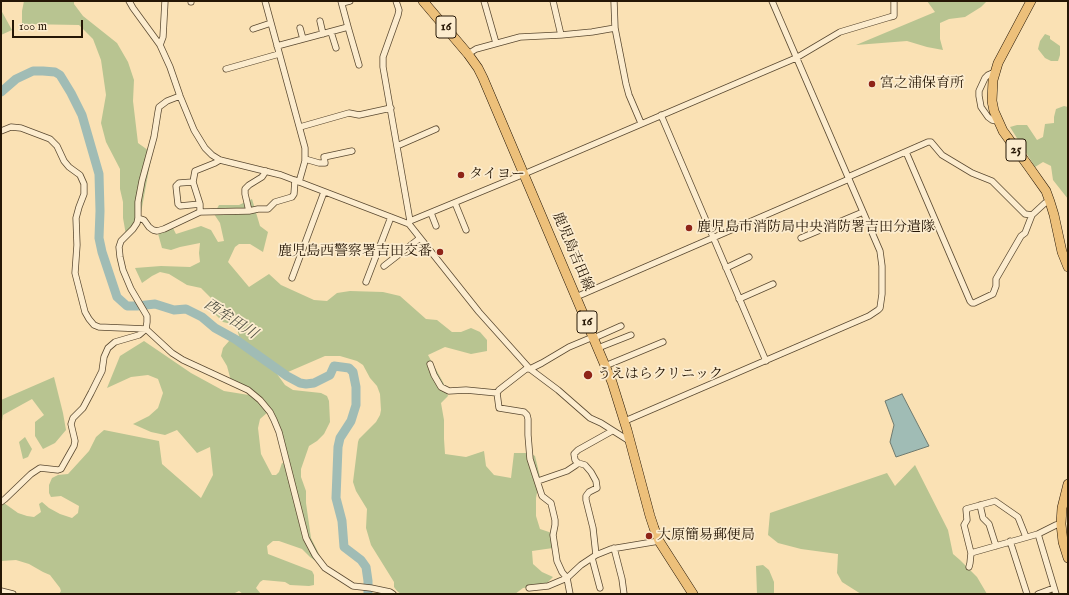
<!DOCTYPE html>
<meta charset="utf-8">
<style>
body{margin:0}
#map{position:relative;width:1069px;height:595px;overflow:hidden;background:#fae1b4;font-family:"IM FELL English",serif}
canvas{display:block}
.frame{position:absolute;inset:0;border:2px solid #251605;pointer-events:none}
.scale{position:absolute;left:12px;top:20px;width:71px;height:18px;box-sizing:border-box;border:2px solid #251605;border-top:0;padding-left:5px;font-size:12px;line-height:14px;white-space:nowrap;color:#251605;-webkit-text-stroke:3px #fcecce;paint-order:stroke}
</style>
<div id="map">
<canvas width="1069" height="595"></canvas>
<div class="frame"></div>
<div class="scale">100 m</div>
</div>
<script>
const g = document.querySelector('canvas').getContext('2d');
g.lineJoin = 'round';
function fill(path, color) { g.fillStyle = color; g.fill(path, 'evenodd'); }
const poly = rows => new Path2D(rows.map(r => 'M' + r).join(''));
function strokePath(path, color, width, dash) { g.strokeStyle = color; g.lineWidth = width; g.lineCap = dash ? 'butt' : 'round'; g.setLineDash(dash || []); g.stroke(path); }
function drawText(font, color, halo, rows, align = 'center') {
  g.font = font + ' "IM FELL English","Noto Serif JP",serif'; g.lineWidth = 3.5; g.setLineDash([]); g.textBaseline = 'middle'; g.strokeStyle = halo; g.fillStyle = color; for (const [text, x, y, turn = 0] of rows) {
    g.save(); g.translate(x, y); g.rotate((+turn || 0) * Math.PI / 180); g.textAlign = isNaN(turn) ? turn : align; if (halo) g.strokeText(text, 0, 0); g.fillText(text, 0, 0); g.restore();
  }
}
const green = poly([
 [24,1,74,1,74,4,83,16,117,43,128,62,134,80,133,101,138,143,152,153,140,218,126,235,123,218,123,202,120,189,120,169,106,142,101,123,106,95,101,60,93,39,79,25,22,24,22,11],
 [927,1,987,1,981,7,965,17,949,19,940,23,940,39,943,50,927,47,907,41,856,45,935,12],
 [1,10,12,30,1,35],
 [1045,34,1050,36,1050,39,1060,46,1060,55,1058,61,1051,61,1045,58,1038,49,1040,41],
 [1064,106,1068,107,1068,199,1053,180,1051,166,1043,162,1035,167,1010,127,1017,125,1027,125,1037,140,1043,137,1045,124,1054,123,1054,117,1056,109],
 [252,199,260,226,268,232,263,252,250,244,239,244,235,247,228,262,249,287,269,274,281,285,314,300,327,301,337,293,350,291,383,292,400,296,426,319,437,320,452,332,461,332,471,328,480,332,487,340,487,351,471,354,445,347,428,355,444,384,448,396,441,403,444,420,444,439,445,454,466,457,484,451,486,466,494,475,511,478,514,453,530,453,535,456,540,477,536,498,536,516,540,529,552,533,553,548,532,551,533,564,542,572,553,577,545,585,523,588,515,594,401,594,397,591,394,587,394,582,371,545,366,528,367,509,356,491,353,482,358,442,359,439,376,422,380,415,381,410,380,394,377,386,370,378,363,365,357,361,340,356,325,356,288,372,277,374,285,385,293,390,321,393,327,396,329,401,330,422,324,434,317,441,309,446,301,469,301,477,306,491,306,503,311,538,322,560,319,556,308,537,275,417,265,401,251,390,231,381,227,366,221,356,223,348,229,341,239,336,236,325,223,322,211,310,211,298,201,288,187,285,169,274,160,272,152,276,142,283,135,268,161,266,190,267,200,262,199,253,200,243,180,247,171,250,162,248,157,230,173,228,176,234,201,226,211,230,218,242,224,241,220,223,214,214,219,205,239,205],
 [144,341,191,373,224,391,249,395,259,403,268,412,260,419,258,428,261,454,272,475,276,475,279,472,282,463,285,464,303,539,309,551,317,562,310,557,302,549,279,541,273,541,267,546,268,554,312,571,314,575,314,585,309,586,290,585,285,582,263,580,260,582,256,588,261,594,243,594,239,591,233,594,59,594,61,591,60,588,50,575,43,572,29,564,16,560,1,561,1,504,4,503,18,513,27,516,34,517,41,512,39,504,42,502,49,508,60,514,72,518,78,513,79,506,61,496,51,497,49,493,49,485,52,478,58,475,68,474,89,451,96,437,104,430,159,441,162,464,201,498,213,475,210,447,197,453,177,430,165,435,151,432,133,424,149,416,158,408,163,393,158,379,148,375,131,377,107,388,120,356],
 [54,377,63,413,66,430,55,443,43,449,35,436,35,422,44,415,32,399,3,415,1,427,1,400],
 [25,437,32,449,28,457,23,459,19,442],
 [915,465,948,530,953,554,960,560,977,577,987,594,861,594,842,582,837,573,838,554,801,549,778,543,768,535,770,513,887,473,895,486],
 [763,565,769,570,774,582,774,594,757,594,756,566]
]);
const water = poly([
 [902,394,929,446,896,457,890,442,894,425,885,401,902,394]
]);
const river = poly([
 [1,92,16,79,33,71,43,71,55,72,60,75,71,93,82,115,99,174,100,211,99,238,102,252,117,297,127,306,137,306,155,304,174,310,186,309,202,317,215,328,235,339,287,376,300,383,306,384,314,383,330,375,334,366,349,368,353,372,356,387,356,405,351,421,340,438,338,447,336,498,342,521,344,547,361,560,366,567,368,581,368,594]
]);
const street = poly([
 [129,1,133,8,160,45,170,67,180,96,194,130,205,148,212,155,220,160,281,175,409,224,479,312,530,369,558,390,590,418,601,423,631,442],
 [191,1,191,2],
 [265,1,305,148,305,161,299,182],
 [396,1,399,10,398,15,383,57,383,67,410,221,409,224],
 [484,1,496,43],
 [553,1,561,35],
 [614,1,615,28,626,84,629,95,641,123],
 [342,3,350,1],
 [320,21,323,34],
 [348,27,359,65],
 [300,28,303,39],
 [253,29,271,23],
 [331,32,336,48],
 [160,45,163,37,165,1],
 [277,46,348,27,341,1],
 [468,54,476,49,520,37,561,35,592,32,615,28],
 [226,69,279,54],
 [995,72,988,75,985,78,979,91,979,96,981,107,988,117,992,120,997,121],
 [661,115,766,361],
 [300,127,349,113,359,115,391,108],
 [1,131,11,127,21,128,50,139,57,146,64,161,69,167,80,175,84,184,84,194,79,207,76,218,77,245,75,273,85,312,89,319,94,325,99,327,146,329,172,353,183,360,248,390,260,400,270,412,274,420,279,432,306,538,315,555,325,568,353,586,371,588,390,592,393,594],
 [397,146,436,129],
 [906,152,970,301,972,303,974,303,993,294,996,286,996,279,1021,236,1025,233,1032,215],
 [305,159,319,163,325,163,324,157,352,151],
 [848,177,928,142,931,142,942,155,972,173,992,181,1025,214,1032,215,1045,203,1050,202],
 [193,182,179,183,176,186,178,204,180,206,200,204],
 [455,203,466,230],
 [249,211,258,209,268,209,275,202,292,197,294,194,295,180],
 [200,212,200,204,193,182,195,171,215,163,220,160],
 [431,213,436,226],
 [138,218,138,202,142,181,154,137,158,112,159,107,167,101,180,96],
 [410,221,524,174,796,58,840,32,890,17,894,16,894,1],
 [801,238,863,212],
 [384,266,420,238],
 [726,268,749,257],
 [292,278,324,192],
 [366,282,391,217],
 [576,297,849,179],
 [739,299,773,284],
 [594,338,621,326],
 [598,348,631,335],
 [430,364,434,375,441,387,449,391,466,390,497,393],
 [605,366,663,342],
 [625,421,869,316,878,310,880,308,882,294,882,266,880,251,772,1],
 [538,481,567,471,576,465,578,463],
 [1,502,5,499,31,474,40,468,58,470,61,469,74,446,75,441,71,424,73,418,83,408,91,393,102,371,104,357,108,348,115,342,139,335,146,329,147,322,147,316,131,289,123,270,120,257,119,247,121,241,133,229,137,223,138,218,144,220,149,227,153,230,157,231,164,229,200,212,249,211,245,194,245,189,249,185,262,177,266,171],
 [980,505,983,518,989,524,996,546],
 [1038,534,1056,594],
 [1010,541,1027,594],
 [614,548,622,579,624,594],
 [971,553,964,525,967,520,966,509,995,501,1018,517,1026,537],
 [596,555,593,528,586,500,586,496,589,492,597,488,596,481,591,472,585,465,578,463,575,460,574,454,578,450,612,431],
 [592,558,600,588],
 [969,567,970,563,971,553,1038,534,1056,525,1061,524],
 [529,588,548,586,567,578,581,565,596,555,611,549,659,541],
 [1,591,13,594],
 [570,594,567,578,562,572,557,561,553,535,555,525,555,520,551,503,542,496,530,459,528,435,528,419,527,415,524,412,499,408,497,393,499,390,526,369,530,369,542,363,569,347,593,337],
 [1038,594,1054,588]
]);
const primary = poly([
 [423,1,468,54,478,68,483,78,612,382,627,430,650,516,654,528,659,541,693,594],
 [1031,1,998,63,993,80,992,101,994,111,1003,131,1029,167,1046,191,1050,202,1054,215,1062,252,1068,267],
 [1068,484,1062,508,1061,524,1063,542,1068,558]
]);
const markers = [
 [872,84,4,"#8f2418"],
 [461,175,4,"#8f2418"],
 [689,228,4,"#8f2418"],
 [440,252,4,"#8f2418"],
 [588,375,5,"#8f2418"],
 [649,536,4,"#8f2418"]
];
const shields = [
 [446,27,20],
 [1016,150,20],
 [587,322,20]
];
const shieldNames = [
 ["16",446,27],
 ["25",1016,150],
 ["16",587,322]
];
const poiNames = [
 ["宮之浦保育所",880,84],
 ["タイヨー",469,175],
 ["鹿児島市消防局中央消防署吉田分遣隊",697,228],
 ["鹿児島西警察署吉田交番",432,252,"right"],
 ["うえはらクリニック",597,375],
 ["大原簡易郵便局",657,536]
];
const streetNames = [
 ["鹿児島吉田線",572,252,67]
];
const waterNames = [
 ["西牟田川",230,320,33]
];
fill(green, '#b8c491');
fill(water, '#a0bcb5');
strokePath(water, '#6f7a6f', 1);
strokePath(river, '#a0bcb5', 9);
strokePath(street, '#5a4931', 7);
strokePath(primary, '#251605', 10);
strokePath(street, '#fcecce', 5.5);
strokePath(primary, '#edc07a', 9);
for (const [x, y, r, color] of markers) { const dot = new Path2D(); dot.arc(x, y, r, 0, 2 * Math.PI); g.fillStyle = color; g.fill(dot); strokePath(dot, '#fcecce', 1.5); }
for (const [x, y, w] of shields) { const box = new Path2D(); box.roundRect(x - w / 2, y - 11, w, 22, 3); g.fillStyle = '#fcecce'; g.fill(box); strokePath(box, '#251605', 1); }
drawText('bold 13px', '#251605', null, shieldNames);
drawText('14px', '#251605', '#fcecce', poiNames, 'left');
drawText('14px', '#251605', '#fcecce', streetNames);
drawText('italic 15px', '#505043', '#fcecce', waterNames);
</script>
